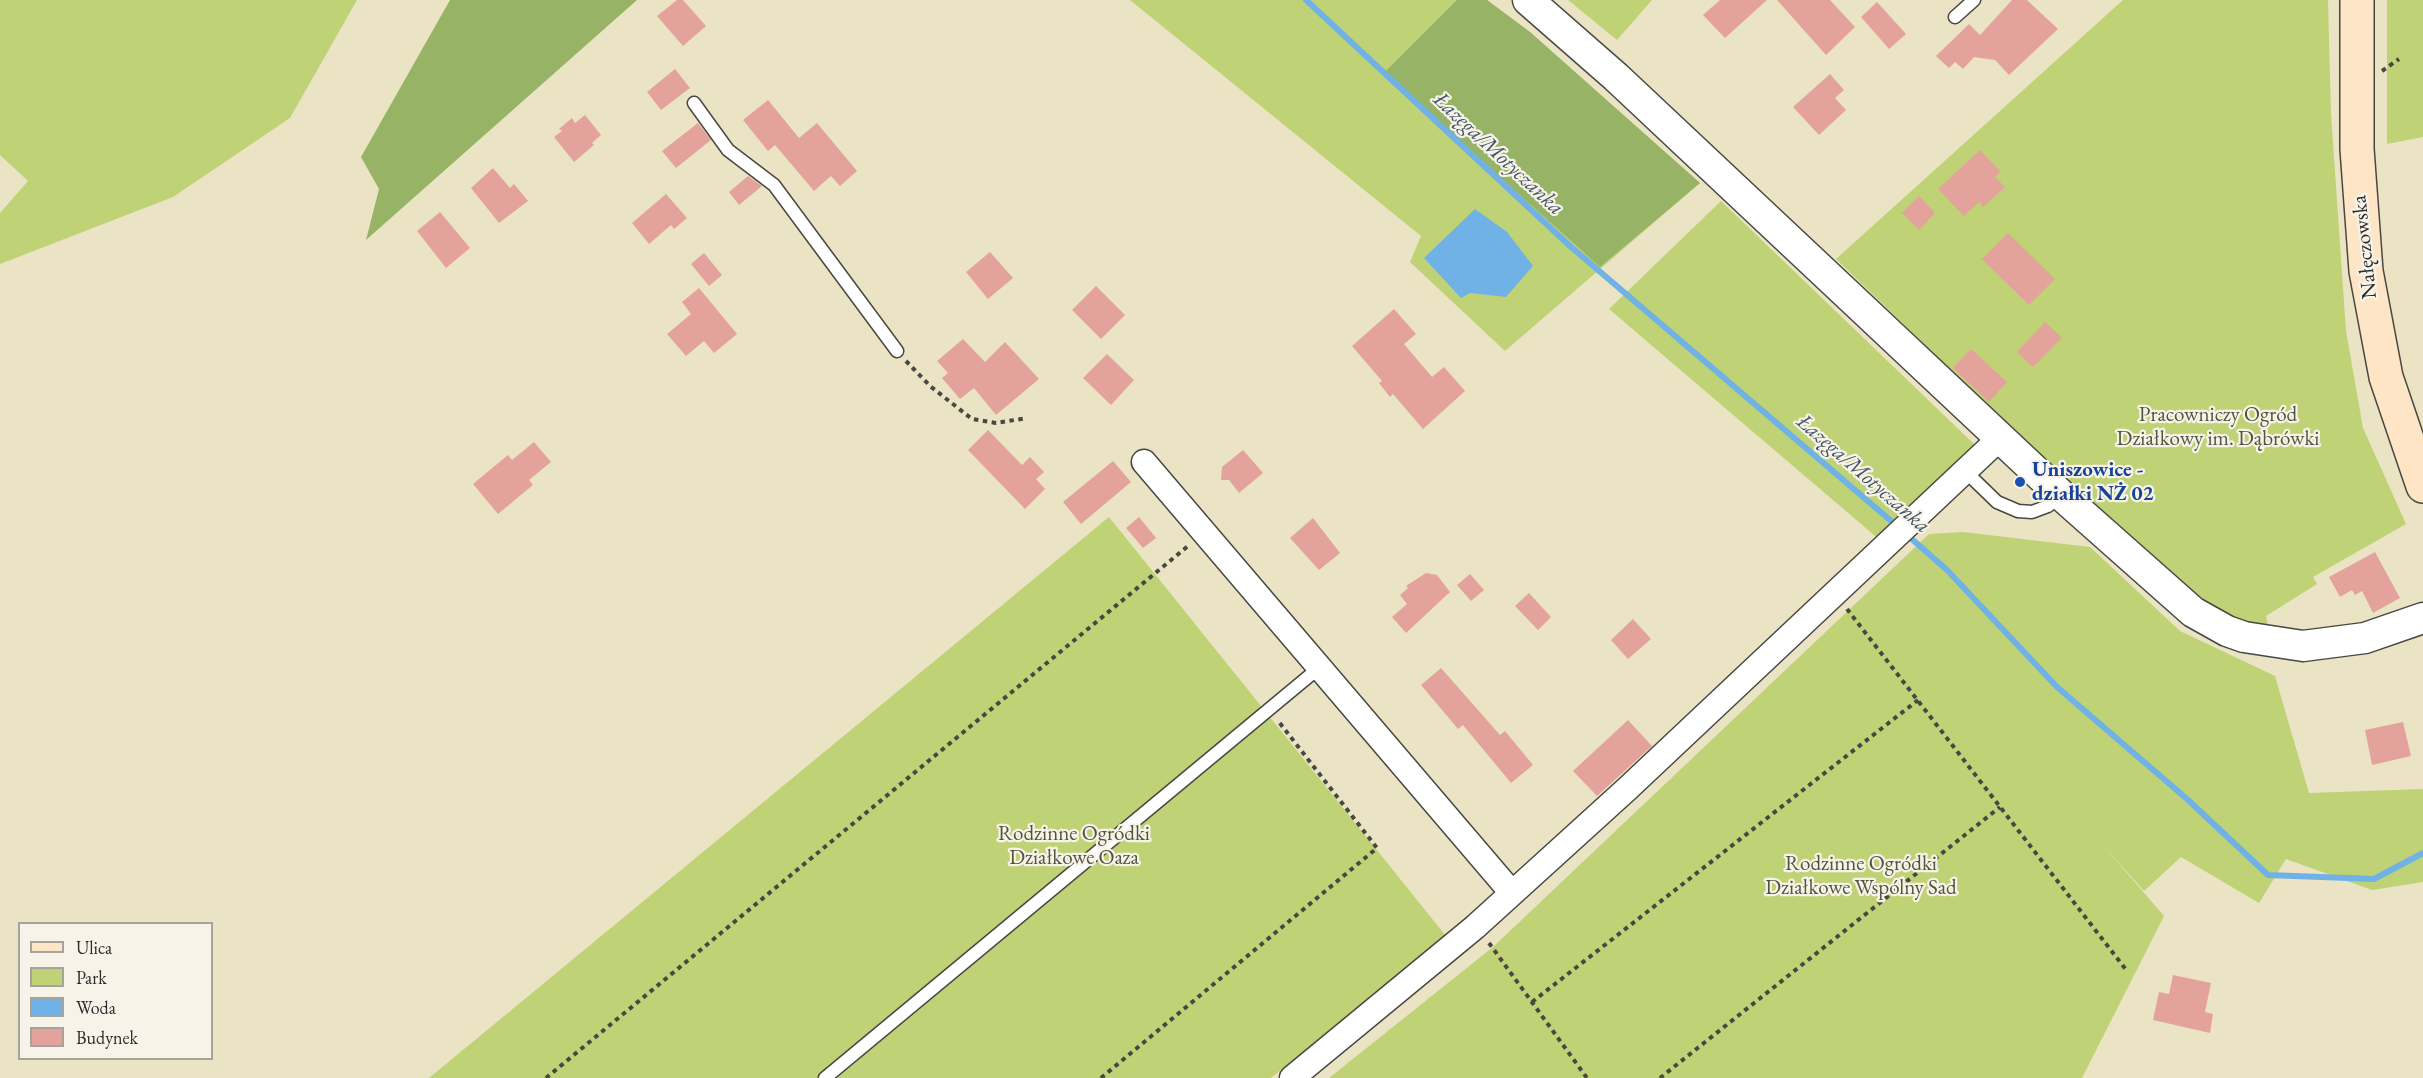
<!DOCTYPE html>
<meta charset="utf-8">
<style>
body{margin:0}
#map{position:relative;width:2423px;height:1078px;overflow:hidden;background:#eae4c5;font-family:"EB Garamond",serif}
canvas{display:block}
.legend{position:absolute;left:18px;top:922px;width:195px;height:138px;box-sizing:border-box;background:#f7f3e8;border:2px solid #a5a39c;margin:0;padding:8px 10px;list-style:none;font-size:18px;color:#2b2b2b}
.legend li{display:flex;align-items:center;gap:12px;height:30px}
.legend b{width:30px;border:2px solid #a5a39c}
</style>
<div id="map">
<canvas width="2423" height="1078"></canvas>
<ul class="legend">
<li><b style="height:8px;background:#fee5c5"></b>Ulica</li>
<li><b style="height:16px;background:#bfd275"></b>Park</li>
<li><b style="height:16px;background:#70b2e5"></b>Woda</li>
<li><b style="height:16px;background:#e4a29d"></b>Budynek</li>
</ul>
</div>
<script>
const g = document.querySelector('canvas').getContext('2d');
g.lineJoin = 'round';
function fill(path, color) { g.fillStyle = color; g.fill(path, 'evenodd'); }
const poly = rows => new Path2D(rows.map(r => 'M' + r).join(''));
function strokePath(path, color, width, dash) { g.strokeStyle = color; g.lineWidth = width; g.lineCap = dash ? 'butt' : 'round'; g.setLineDash(dash || []); g.stroke(path); }
function drawText(font, color, halo, rows, align = 'center') {
  g.font = font + ' "EB Garamond",serif'; g.lineWidth = 4.5; g.setLineDash([]); g.textBaseline = 'middle'; g.strokeStyle = halo; g.fillStyle = color; for (const [text, x, y, turn = 0] of rows) {
    g.save(); g.translate(x, y); g.rotate((+turn || 0) * Math.PI / 180); g.textAlign = isNaN(turn) ? turn : align; if (halo) g.strokeText(text, 0, 0); g.fillText(text, 0, 0); g.restore();
  }
}
const green = poly([
 [0,0,357,0,290,118,173,197,0,264,0,213,28,181,0,155],
 [1130,0,1487,0,1530,32,1700,183,1505,351,1410,262,1421,236],
 [1568,0,1652,0,1617,40],
 [2123,0,2328,0,2331,114,2346,331,2363,428,2406,524,2313,577,2317,584,2266,616,2269,630,2249,625,2217,609,2141,553,1836,259],
 [2387,0,2423,0,2423,137,2387,144],
 [1721,201,1976,446,1881,541,1609,309],
 [1109,517,1446,936,1271,1078,429,1078],
 [1963,532,2090,547,2180,631,2275,676,2309,793,2423,789,2423,882,2372,890,2286,859,2259,903,2181,857,2144,891,2102,844,2164,916,2082,1078,1329,1078,1493,947,1929,534]
]);
const forest = poly([
 [450,0,637,0,366,240,379,189,361,157],
 [1457,0,1487,0,1530,32,1700,183,1600,267,1384,73]
]);
const water = poly([
 [1475,209,1507,232,1533,266,1506,297,1470,293,1461,298,1424,258]
]);
const stream = poly([
 [1306,0,1570,246,1897,526],
 [1905,533,1947,570,2057,687,2187,799,2268,875,2374,879,2423,853]
]);
const building = poly([
 [677,0,683,0,706,26,683,46,657,16],
 [1720,0,1767,0,1725,38,1703,15],
 [1777,0,1830,0,1855,27,1826,55],
 [2012,0,2027,0,2058,29,2009,75,1995,60,1974,57,1963,69,1955,62,1949,68,1936,56,1969,24,1980,35],
 [1877,2,1906,34,1889,49,1861,17],
 [675,69,690,88,661,110,647,92],
 [1830,74,1844,90,1835,98,1846,110,1819,135,1793,107],
 [768,100,799,138,817,123,857,171,840,186,831,176,814,191,775,145,768,151,743,120],
 [585,115,601,135,592,143,594,145,574,162,554,137,562,131,559,129,572,118,575,123],
 [698,123,711,140,676,168,662,151],
 [1980,150,2000,171,1995,177,2005,187,1983,207,1979,202,1964,216,1938,189],
 [493,168,510,188,514,184,528,201,499,223,471,188],
 [748,176,762,186,739,205,729,192],
 [666,194,687,218,674,229,671,225,649,244,632,223],
 [1919,196,1935,213,1919,230,1902,213],
 [440,212,470,248,446,268,417,231],
 [2008,233,2055,279,2029,305,1982,259],
 [990,252,1013,278,988,299,966,272],
 [704,253,722,275,709,286,691,264],
 [1096,286,1125,315,1101,339,1072,310],
 [699,288,737,334,714,353,704,341,686,356,667,334,691,314,682,302],
 [1394,309,1416,334,1404,344,1432,377,1444,367,1465,391,1423,429,1393,394,1390,397,1379,383,1382,381,1352,346],
 [2045,322,2062,338,2033,367,2017,352],
 [963,339,985,362,1005,342,1039,379,996,415,974,388,960,399,942,378,948,373,937,361],
 [1971,349,2007,382,1989,402,1953,368],
 [1107,354,1134,380,1111,405,1083,378],
 [988,430,1022,465,1030,457,1044,472,1036,479,1045,489,1025,509,968,450],
 [534,442,551,462,529,480,533,485,498,514,473,484,508,455,512,460],
 [1243,450,1263,473,1239,493,1229,480,1221,480,1222,467],
 [1113,461,1131,482,1081,524,1063,502],
 [1139,517,1156,538,1143,548,1126,528],
 [1313,518,1340,553,1319,570,1290,538],
 [2375,552,2400,598,2373,613,2362,591,2355,595,2352,590,2340,597,2329,577],
 [1426,573,1437,575,1450,592,1406,633,1392,617,1407,604,1400,595,1408,588,1406,586],
 [1470,574,1484,590,1471,601,1457,585],
 [1529,593,1551,617,1538,630,1515,606],
 [1633,619,1651,639,1628,659,1611,640],
 [1441,668,1500,735,1505,731,1533,765,1511,783,1463,725,1458,729,1421,685],
 [1628,720,1652,746,1597,796,1573,771],
 [2403,722,2411,756,2372,765,2365,730],
 [2173,975,2211,983,2205,1012,2213,1014,2210,1033,2153,1020,2159,992,2169,994]
]);
const path = poly([
 [2382,71,2399,59],
 [906,361,930,386,972,419,996,423,1027,418],
 [1847,609,2127,971],
 [1489,943,1587,1078],
 [1532,1002,1918,700],
 [546,1078,1188,546],
 [1101,1078,1377,848,1279,722],
 [1660,1078,2000,807]
]);
const service = poly([
 [1955,17,1974,0],
 [694,103,728,150,774,185,897,351],
 [1966,472,1997,502,2018,511,2032,512,2048,506,2060,495],
 [825,1078,1320,667]
]);
const minor = poly([
 [1144,462,1512,893],
 [1292,1078,1475,927,1627,789,2000,438]
]);
const tertiary = poly([
 [1528,0,1616,77,2061,495,2193,612,2227,631,2244,637,2303,646,2365,638,2423,618]
]);
const secondary = poly([
 [2357,0,2357,149,2366,271,2386,377,2423,486]
]);
const markers = [
 [2020,482,6,"#1a4fb4"]
];
const streetNames = [
 ["Nałęczowska",2365,247,-96]
];
const parkNames = [
 ["Pracowniczy Ogród",2218,415],
 ["Działkowy im. Dąbrówki",2218,439],
 ["Rodzinne Ogródki",1074,834],
 ["Działkowe Oaza",1074,858],
 ["Rodzinne Ogródki",1861,864],
 ["Działkowe Wspólny Sad",1861,888]
];
const transitNames = [
 ["Uniszowice -",2032,470],
 ["działki NŻ 02",2032,494]
];
const waterNames = [
 ["Łazęga/Motyczanka",1498,154,43],
 ["Łazęga/Motyczanka",1863,474,41]
];
fill(green, '#bfd275');
fill(forest, '#97b466');
fill(water, '#70b2e5');
strokePath(stream, '#70b2e5', 6);
fill(building, '#e4a29d');
strokePath(service, '#484742', 15);
strokePath(minor, '#484742', 27);
strokePath(tertiary, '#484742', 33);
strokePath(secondary, '#484742', 36);
strokePath(path, '#484742', 4, [4.5, 4.5]);
strokePath(service, '#fff', 12);
strokePath(minor, '#fff', 24);
strokePath(tertiary, '#fff', 30);
strokePath(secondary, '#fee5c5', 33);
for (const [x, y, r, color] of markers) { const dot = new Path2D(); dot.arc(x, y, r, 0, 2 * Math.PI); g.fillStyle = color; g.fill(dot); strokePath(dot, '#f7f3e8', 2); }
drawText('21px', '#2b2b2b', '#f7f3e8', streetNames);
drawText('21px', '#50553e', '#f7f3e8', parkNames);
drawText('bold 21px', '#164399', '#f7f3e8', transitNames, 'left');
drawText('italic 22px', '#405463', '#f7f3e8', waterNames);
</script>
